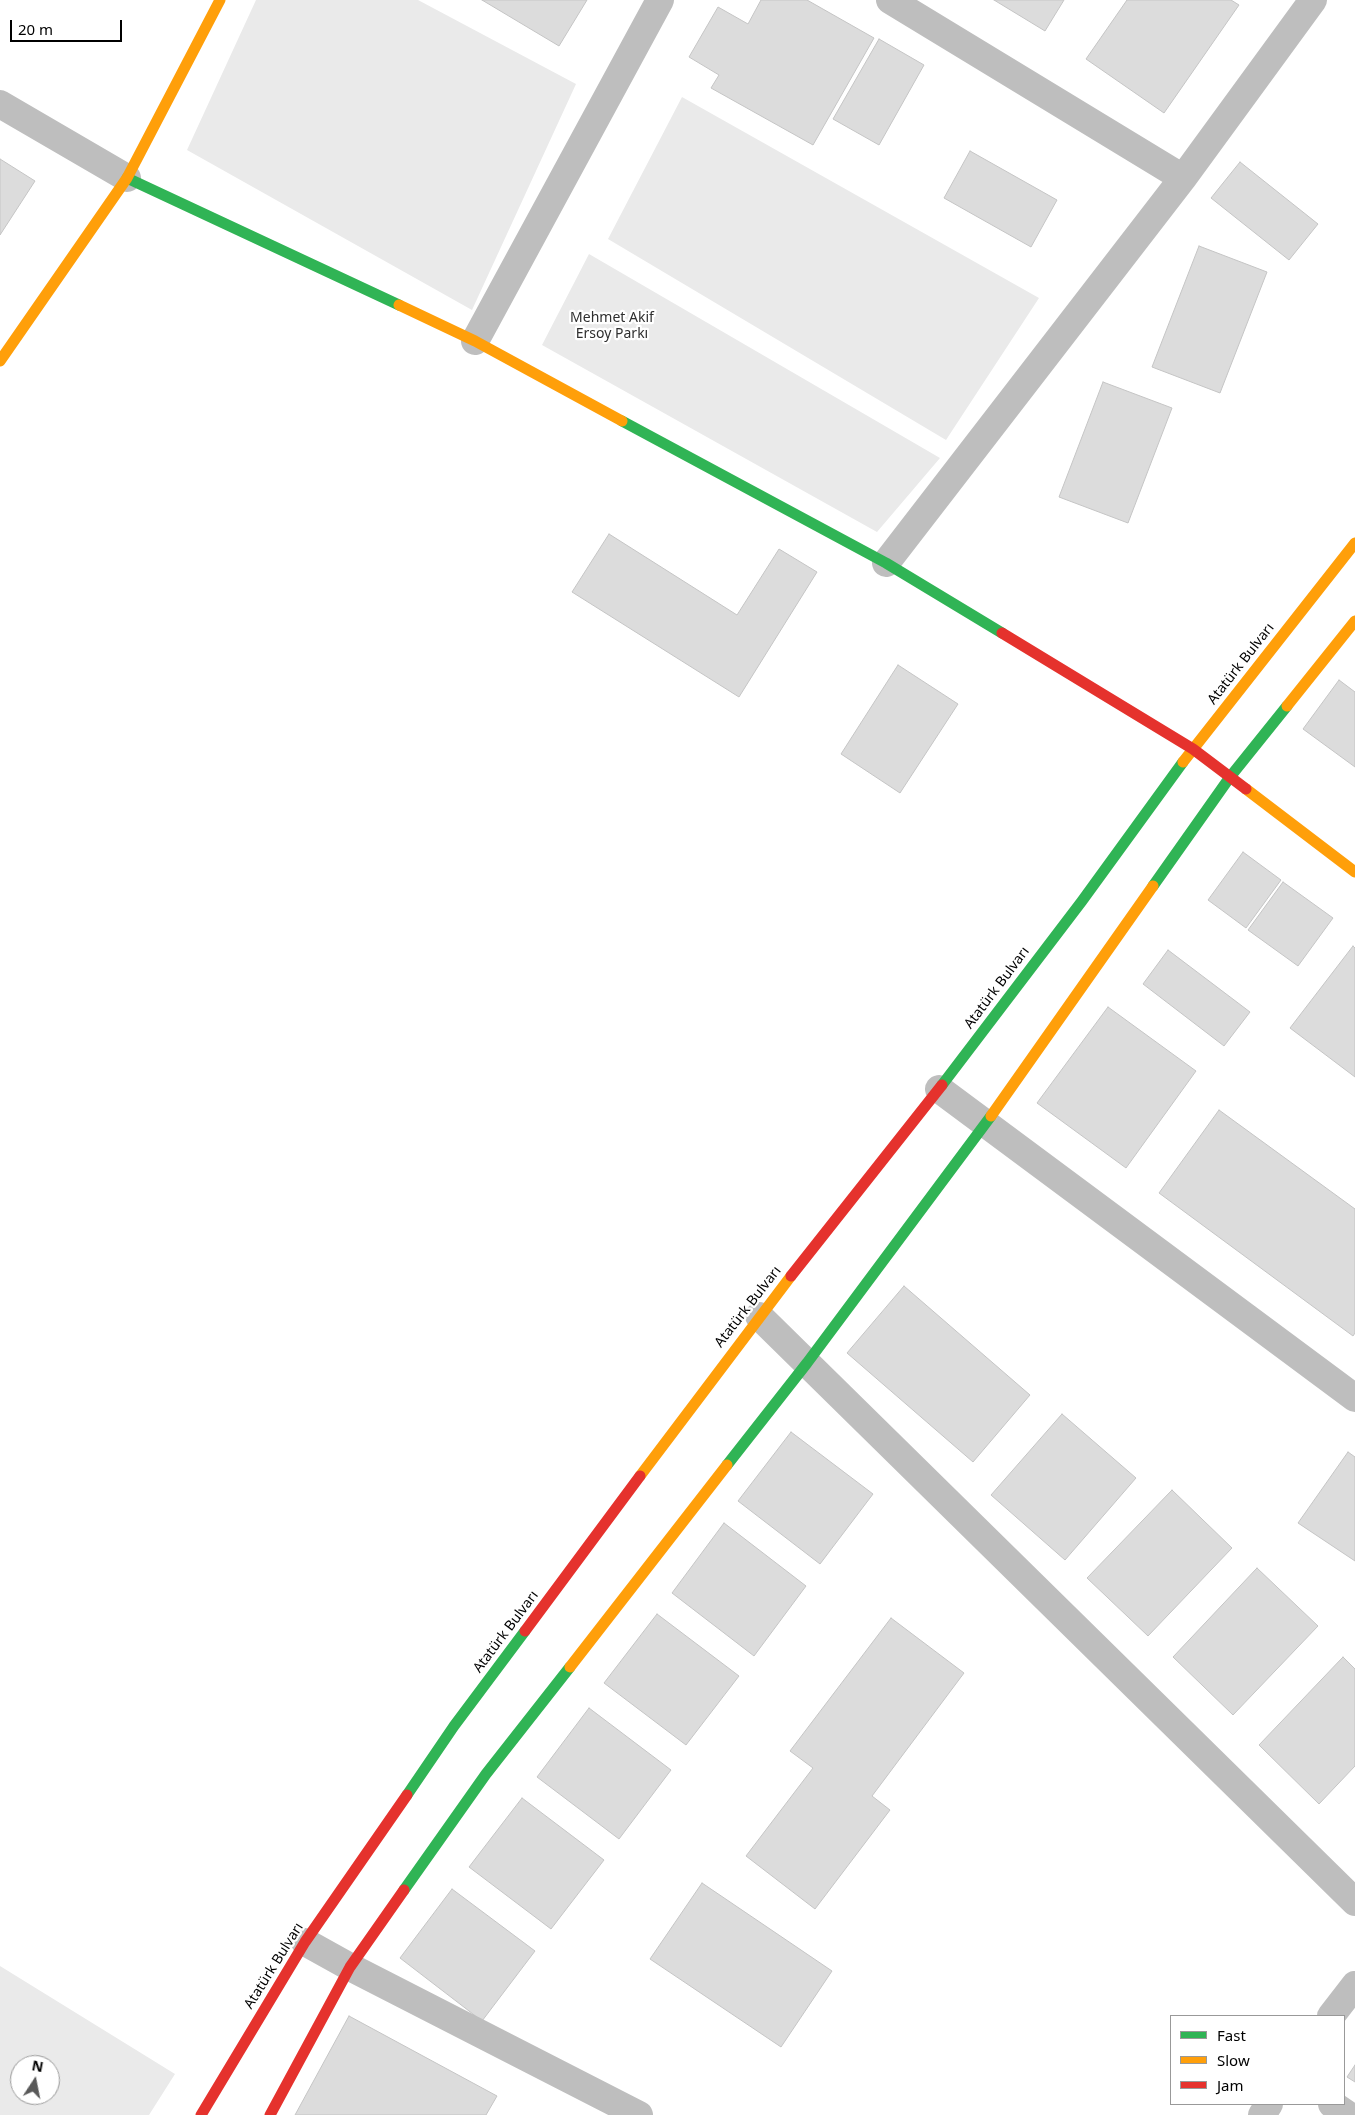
<!DOCTYPE html>
<meta charset="utf-8">
<style>
body{margin:0}
#map{position:relative;width:1355px;height:2115px;overflow:hidden;background:#fff;font-family:"Noto Sans",sans-serif}
canvas{display:block}
.legend{position:absolute;left:1170px;top:2015px;width:175px;height:90px;box-sizing:border-box;background:#fff;border:1px solid #999;margin:0;padding:6px 9px;list-style:none;font-size:15px;color:#000}
.legend li{display:flex;align-items:center;gap:10px;height:25px}
.legend b{width:25px;border:1px solid #999}
.north{position:absolute;left:10px;top:2055px;width:50px;height:50px;box-sizing:border-box;background:#fff;border:1px solid #999;border-radius:50%;rotate:11deg;font-size:14px;font-weight:700;line-height:20px;text-align:center;color:#000}
.north::after{content:'';display:block;margin:auto;width:18px;height:22px;background:#595959;clip-path:polygon(50% 0,100% 100%,50% 72%,0 100%)}
.scale{position:absolute;left:10px;top:20px;width:112px;height:22px;box-sizing:border-box;border:2px solid #000;border-top:0;padding-left:6px;font-size:15px;line-height:18px;white-space:nowrap;color:#000;-webkit-text-stroke:4px #fff;paint-order:stroke}
</style>
<div id="map">
<canvas width="1355" height="2115"></canvas>
<ul class="legend">
<li><b style="height:6px;background:#30b455"></b>Fast</li>
<li><b style="height:6px;background:#ff9f0a"></b>Slow</li>
<li><b style="height:6px;background:#e5322d"></b>Jam</li>
</ul>
<div class="north">N</div>
<div class="scale">20 m</div>
</div>
<script>
const g = document.querySelector('canvas').getContext('2d');
g.lineJoin = 'round';
function fill(path, color) { g.fillStyle = color; g.fill(path, 'evenodd'); }
const poly = rows => new Path2D(rows.map(r => 'M' + r).join(''));
function strokePath(path, color, width, dash) { g.strokeStyle = color; g.lineWidth = width; g.lineCap = dash ? 'butt' : 'round'; g.setLineDash(dash || []); g.stroke(path); }
function drawText(font, color, halo, rows, align = 'center') {
  g.font = font + ' "Noto Sans",sans-serif'; g.lineWidth = 4.5; g.setLineDash([]); g.textBaseline = 'middle'; g.strokeStyle = halo; g.fillStyle = color; for (const [text, x, y, turn = 0] of rows) {
    g.save(); g.translate(x, y); g.rotate((+turn || 0) * Math.PI / 180); g.textAlign = isNaN(turn) ? turn : align; if (halo) g.strokeText(text, 0, 0); g.fillText(text, 0, 0); g.restore();
  }
}
const green = poly([
 [256,0,418,0,576,84,472,310,187,150],
 [682,97,1039,298,946,440,608,239],
 [589,254,940,458,877,532,542,345],
 [0,1966,175,2074,149,2115,0,2115],
 [20,2065,50,2065,50,2095,20,2095]
]);
const building = poly([
 [482,0,587,0,559,46,482,0],
 [761,0,807,0,874,38,813,145,711,88,719,75,689,57,718,7,748,24,761,0],
 [994,0,1064,0,1045,31,994,0],
 [1127,0,1231,0,1239,5,1164,113,1086,59,1127,0],
 [879,39,924,65,879,145,833,119,879,39],
 [970,151,1057,200,1031,247,944,198,970,151],
 [0,159,35,181,0,235,0,159],
 [1240,162,1318,224,1289,260,1211,198,1240,162],
 [1199,246,1267,272,1220,393,1152,367,1199,246],
 [1103,382,1172,408,1128,523,1059,497,1103,382],
 [609,534,737,615,779,549,817,572,739,697,572,592,609,534],
 [898,665,958,704,900,793,841,754,898,665],
 [1339,680,1355,692,1355,767,1303,729,1339,680],
 [1243,852,1281,880,1246,928,1208,900,1243,852],
 [1283,882,1333,918,1298,966,1248,930,1283,882],
 [1353,946,1355,948,1355,1077,1290,1028,1353,946],
 [1168,950,1250,1012,1224,1046,1143,984,1168,950],
 [1108,1007,1196,1071,1126,1168,1037,1103,1108,1007],
 [1219,1110,1355,1209,1355,1333,1353,1336,1159,1193,1219,1110],
 [904,1286,1030,1395,973,1462,847,1353,904,1286],
 [1062,1414,1136,1478,1065,1560,991,1495,1062,1414],
 [791,1432,873,1494,820,1564,738,1501,791,1432],
 [1348,1452,1355,1457,1355,1561,1298,1523,1348,1452],
 [1172,1490,1232,1548,1148,1636,1087,1578,1172,1490],
 [724,1523,806,1586,754,1656,672,1593,724,1523],
 [1257,1568,1318,1626,1233,1715,1173,1657,1257,1568],
 [657,1614,739,1676,686,1745,604,1683,657,1614],
 [891,1618,964,1673,872,1796,890,1810,815,1909,746,1856,813,1768,790,1751,891,1618],
 [1343,1657,1355,1669,1355,1766,1319,1804,1259,1745,1343,1657],
 [589,1708,671,1770,619,1839,537,1777,589,1708],
 [522,1798,604,1860,551,1929,469,1867,522,1798],
 [702,1883,832,1971,781,2047,650,1959,702,1883],
 [452,1889,535,1951,482,2021,400,1958,452,1889],
 [349,2016,497,2096,486,2115,295,2115,349,2016],
 [1355,2065,1355,2082,1347,2077,1355,2065]
]);
const street = poly([
 [890,0,1183,178],
 [0,104,127,178],
 [475,341,660,0],
 [886,563,1183,178,1313,0],
 [939,1089,1355,1398],
 [759,1316,1355,1902],
 [305,1942,350,1967,639,2115],
 [1331,2016,1355,1985],
 [1332,2104,1348,2115],
 [1262,2115,1269,2104]
]);
const fast = poly([
 [127,178,399,305],
 [622,421,886,563,1002,633],
 [1153,886,1230,777,1287,706],
 [942,1085,1082,901,1183,762],
 [727,1465,807,1363,991,1116],
 [407,1795,454,1726,525,1631],
 [404,1890,486,1774,570,1667]
]);
const slow = poly([
 [399,305,475,341,622,421],
 [0,361,127,178,220,0],
 [1287,706,1355,621],
 [1183,762,1355,543],
 [1246,789,1355,872],
 [991,1116,1153,886],
 [640,1476,791,1276],
 [570,1667,727,1465]
]);
const jam = poly([
 [1002,633,1193,749,1246,789],
 [791,1276,942,1085],
 [525,1631,640,1476],
 [201,2115,305,1942,407,1795],
 [270,2115,350,1967,404,1890]
]);
const parkNames = [
 ["Mehmet Akif",612,318],
 ["Ersoy Parkı",612,334]
];
const streetNames = [
 ["Atatürk Bulvarı",1241,664,-52],
 ["Atatürk Bulvarı",997,988,-53],
 ["Atatürk Bulvarı",748,1307,-52],
 ["Atatürk Bulvarı",506,1632,-53],
 ["Atatürk Bulvarı",274,1966,-58]
];
fill(green, '#eaeaea');
fill(building, '#dcdcdc');
strokePath(building, '#c5c5c5', 1);
strokePath(street, '#bebebe', 28);
strokePath(fast, '#30b455', 11);
strokePath(slow, '#ff9f0a', 11);
strokePath(jam, '#e5322d', 11);
drawText('14px', '#2f2f2f', '#fff', parkNames);
drawText('14px', '#000', '#fff', streetNames);
</script>
